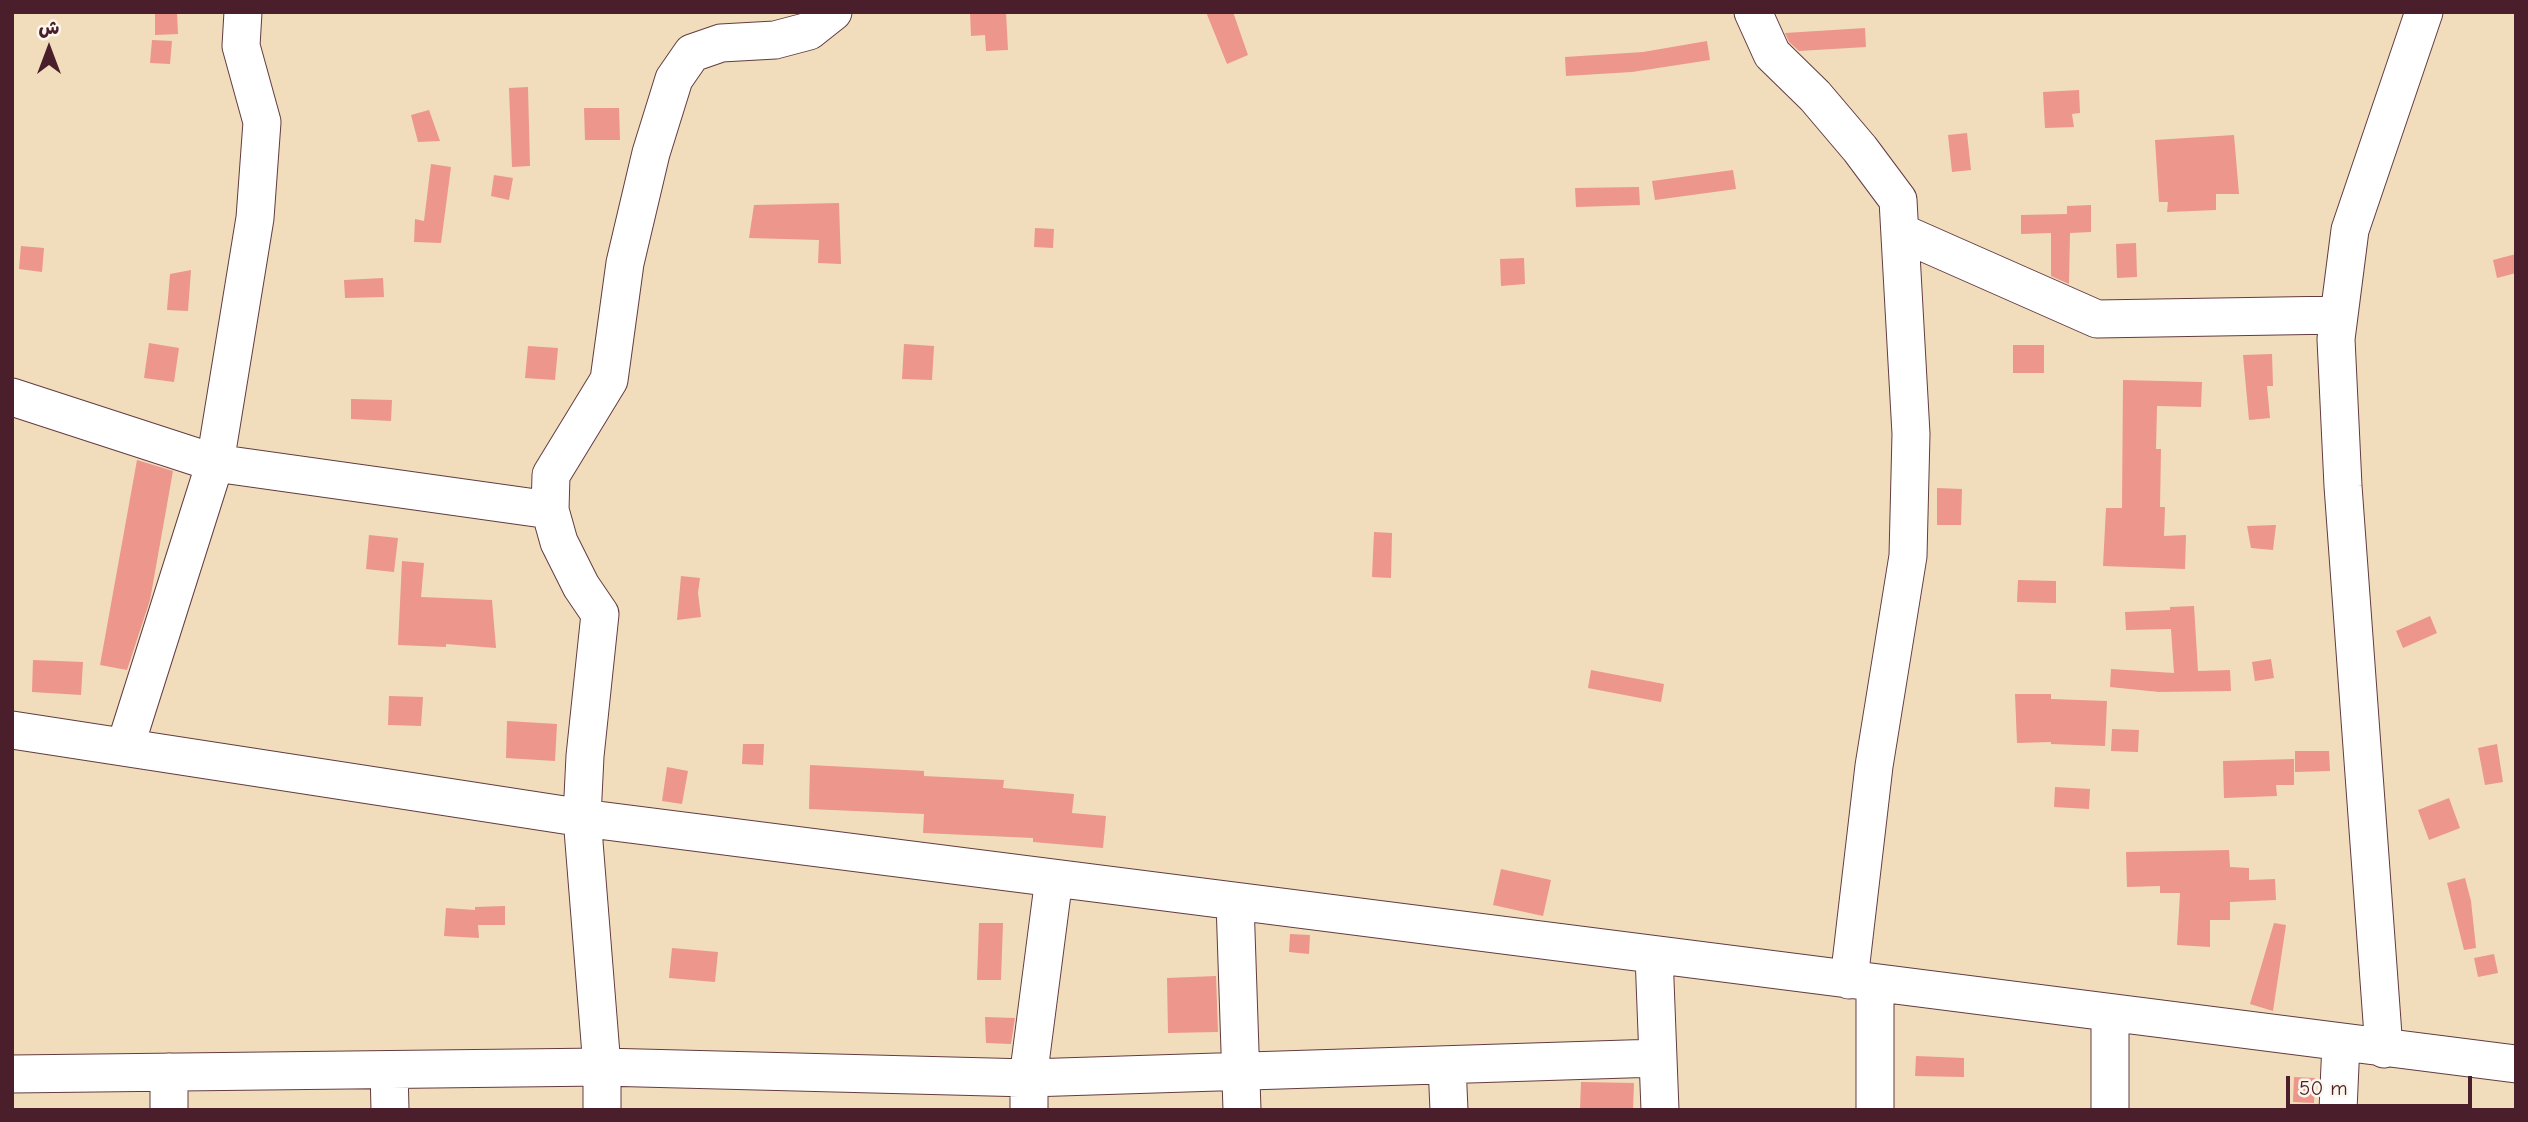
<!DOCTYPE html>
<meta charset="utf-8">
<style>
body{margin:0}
#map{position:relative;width:2528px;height:1122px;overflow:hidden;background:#f1ddbc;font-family:"Comic Neue","Playpen Sans Arabic",sans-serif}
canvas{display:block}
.frame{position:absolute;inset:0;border:14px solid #4a1f2b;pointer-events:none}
.north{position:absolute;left:14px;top:14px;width:70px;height:70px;-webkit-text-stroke:5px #fbf7ec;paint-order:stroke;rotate:0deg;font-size:19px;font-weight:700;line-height:28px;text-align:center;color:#4a1f2b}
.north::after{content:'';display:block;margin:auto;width:24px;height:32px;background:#4a1f2b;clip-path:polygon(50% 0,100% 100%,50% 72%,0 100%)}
.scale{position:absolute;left:2286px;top:1076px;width:186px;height:32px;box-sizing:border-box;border:4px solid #4a1f2b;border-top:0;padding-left:9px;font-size:21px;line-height:24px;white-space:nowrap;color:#4a1f2b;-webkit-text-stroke:5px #fbf7ec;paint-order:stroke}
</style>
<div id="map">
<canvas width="2528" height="1122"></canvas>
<div class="frame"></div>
<div class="north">ش</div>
<div class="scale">50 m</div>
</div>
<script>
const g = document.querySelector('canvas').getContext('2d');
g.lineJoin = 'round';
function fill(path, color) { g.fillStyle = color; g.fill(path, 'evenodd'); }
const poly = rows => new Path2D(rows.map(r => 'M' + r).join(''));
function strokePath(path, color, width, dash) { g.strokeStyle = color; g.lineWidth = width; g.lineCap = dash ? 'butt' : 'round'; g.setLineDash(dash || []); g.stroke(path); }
const building = poly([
 [155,12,177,12,178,34,155,35],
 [970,12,1006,12,1008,50,986,51,985,35,971,36],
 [1206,12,1233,12,1248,55,1227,64],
 [1865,28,1866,47,1799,51,1789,42,1785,33],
 [152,40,172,41,170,64,150,63],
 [1707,41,1710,60,1632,72,1566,76,1565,57,1643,52],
 [528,87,530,166,512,167,509,88],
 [2079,90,2080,113,2072,114,2074,127,2045,128,2043,92],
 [584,108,619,108,620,140,585,140],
 [429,110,440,141,418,142,411,115],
 [1967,133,1971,170,1952,172,1948,135],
 [2234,135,2239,194,2216,194,2216,210,2167,212,2168,202,2159,202,2155,140],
 [431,164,451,167,441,243,414,242,415,219,424,221],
 [1733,170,1736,189,1655,200,1652,181],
 [494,175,513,178,509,200,491,196],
 [1639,187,1640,205,1576,207,1575,188],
 [839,203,841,264,818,263,819,240,749,238,754,205],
 [2091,205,2091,232,2070,233,2069,284,2051,276,2051,233,2021,234,2021,215,2067,214,2067,206],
 [1035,228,1054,229,1053,248,1034,247],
 [2136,243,2137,277,2117,278,2116,244],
 [21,246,44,248,42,272,19,269],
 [2516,254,2516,273,2497,278,2493,260],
 [1524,258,1525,284,1501,286,1500,259],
 [191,270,188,311,167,310,170,274],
 [383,278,384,297,345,298,344,280],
 [149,343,179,348,174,382,144,378],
 [904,344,934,346,932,380,902,379],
 [2013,345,2044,345,2044,373,2013,373],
 [528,346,558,348,555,380,525,378],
 [2272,354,2273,386,2267,386,2270,418,2249,420,2243,355],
 [2123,380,2202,382,2201,407,2157,406,2156,449,2161,449,2160,507,2165,507,2164,536,2186,535,2185,569,2103,566,2106,508,2122,508],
 [351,399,392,400,391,421,351,419],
 [137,460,173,471,150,600,127,670,100,665],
 [1937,488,1962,489,1961,525,1937,525],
 [2276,525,2273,550,2251,548,2247,526],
 [1374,532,1392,533,1391,578,1372,577],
 [369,535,398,538,394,572,366,569],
 [402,561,424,563,421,597,492,600,496,648,446,644,446,647,398,645],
 [681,576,700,578,698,593,701,617,677,620],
 [2018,580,2056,581,2056,603,2017,602],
 [2194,606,2198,671,2230,670,2231,691,2159,692,2110,687,2111,669,2174,673,2171,629,2126,630,2125,612,2170,610,2170,607],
 [2430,616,2437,633,2403,648,2396,631],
 [2271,659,2274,678,2255,681,2252,662],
 [33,660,83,662,81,695,32,692],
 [1591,670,1664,684,1661,702,1588,688],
 [2015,694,2051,694,2051,699,2107,701,2105,746,2051,744,2051,742,2017,743],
 [389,696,423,697,421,726,388,725],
 [507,721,557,724,555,761,506,758],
 [2112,729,2139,730,2138,752,2111,751],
 [743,744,764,744,763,765,742,764],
 [2497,744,2503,782,2485,785,2478,748],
 [2295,751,2329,751,2330,771,2295,772],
 [2294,759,2294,785,2276,785,2277,796,2224,798,2223,761],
 [810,765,924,771,924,776,1004,780,1003,788,1074,794,1072,813,1106,816,1103,848,1033,842,1033,838,923,833,924,814,809,809],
 [667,767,688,771,682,804,662,801],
 [2055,787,2090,789,2089,809,2054,807],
 [2449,798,2460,828,2429,840,2418,810],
 [2229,850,2230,867,2249,868,2249,880,2275,879,2276,900,2230,902,2230,920,2210,920,2210,947,2177,945,2180,893,2160,893,2160,886,2127,887,2126,852],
 [1501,869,1551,880,1543,916,1493,905],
 [2465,878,2471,901,2476,948,2464,950,2447,883],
 [505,906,505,925,478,925,479,938,444,936,446,908,475,910,475,907],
 [979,923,1003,923,1001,980,977,980],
 [2274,923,2286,925,2273,1011,2250,1004],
 [1290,934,1310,935,1309,954,1289,952],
 [672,948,718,952,715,982,669,978],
 [2494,954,2498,973,2478,977,2474,958],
 [1216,976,1218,1032,1168,1033,1167,978],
 [985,1017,1015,1018,1011,1044,986,1043],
 [1916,1056,1964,1058,1964,1077,1915,1076],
 [2294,1077,2315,1078,2314,1103,2293,1102],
 [1581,1082,1634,1083,1633,1110,1580,1110]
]);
const minor = poly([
 [1753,12,1772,54,1815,96,1860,149,1898,200,1911,434,1908,556,1874,766,1849,980],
 [1900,232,2097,319,2339,315],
 [12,397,215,463,550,510],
 [12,730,590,819,2516,1064],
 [125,747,215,463,255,218,262,122,241,46,243,12],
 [1235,902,1242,1110],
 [1654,955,1660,1110],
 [1875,984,1875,1110],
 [2110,1014,2110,1110],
 [2384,1049,2343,486,2336,339,2350,230,2424,12],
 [1447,1065,1449,1110],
 [389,1070,390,1110],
 [169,1072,169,1110],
 [12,1074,602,1067,1029,1078,1658,1058],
 [602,1110,602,1067,582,817,585,756,600,614,581,586,559,542,550,510,551,475,609,380,625,263,651,153,674,79,692,53,721,43,775,40,809,31,833,12],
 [1029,1110,1029,1071,1054,878],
 [2338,1110,2341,1043]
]);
fill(building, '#ec968c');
strokePath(minor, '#633c41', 39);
strokePath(minor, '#fff', 37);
</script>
